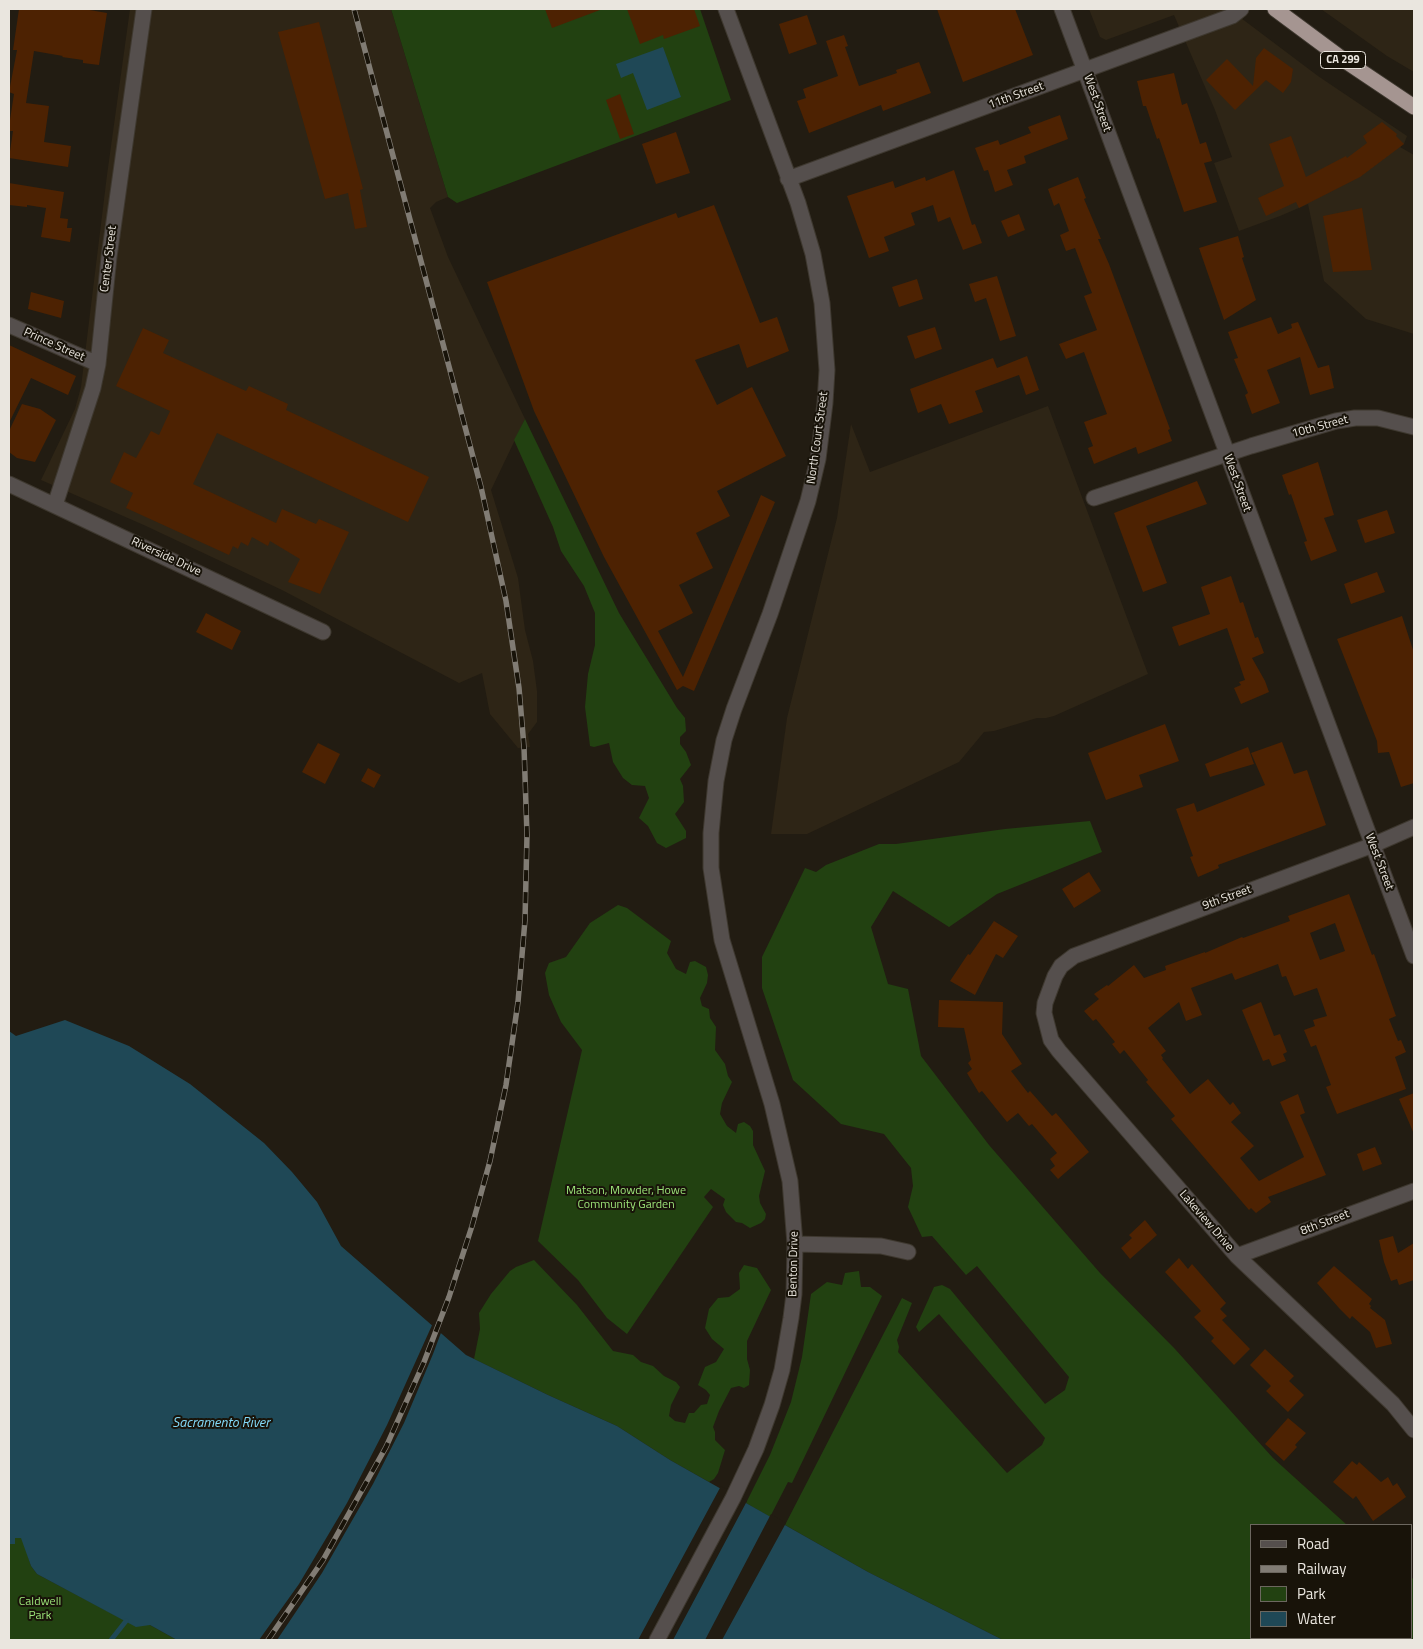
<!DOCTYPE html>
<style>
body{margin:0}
#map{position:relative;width:1423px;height:1649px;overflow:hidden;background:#221c12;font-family:"Titillium Web",sans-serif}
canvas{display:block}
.frame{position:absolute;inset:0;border:10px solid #eae6df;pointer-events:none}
.legend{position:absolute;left:1250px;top:1524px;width:162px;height:115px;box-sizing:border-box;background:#181309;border:1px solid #6c675f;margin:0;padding:6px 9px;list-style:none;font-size:15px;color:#eae6df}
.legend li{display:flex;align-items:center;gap:10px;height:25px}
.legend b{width:25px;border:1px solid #6c675f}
</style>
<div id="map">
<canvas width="1423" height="1649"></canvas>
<div class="frame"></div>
<ul class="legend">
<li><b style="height:6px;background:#554f4d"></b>Road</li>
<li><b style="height:6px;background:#817c74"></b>Railway</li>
<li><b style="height:14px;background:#224111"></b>Park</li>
<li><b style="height:14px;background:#1f4856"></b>Water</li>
</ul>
</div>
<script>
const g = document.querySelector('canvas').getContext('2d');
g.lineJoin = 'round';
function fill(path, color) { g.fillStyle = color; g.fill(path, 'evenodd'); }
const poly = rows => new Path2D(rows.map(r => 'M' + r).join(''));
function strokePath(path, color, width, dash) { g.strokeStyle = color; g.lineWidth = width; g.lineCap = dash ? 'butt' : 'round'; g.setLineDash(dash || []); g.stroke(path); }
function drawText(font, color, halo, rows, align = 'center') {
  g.font = font + ' "Titillium Web",sans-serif'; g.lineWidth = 4; g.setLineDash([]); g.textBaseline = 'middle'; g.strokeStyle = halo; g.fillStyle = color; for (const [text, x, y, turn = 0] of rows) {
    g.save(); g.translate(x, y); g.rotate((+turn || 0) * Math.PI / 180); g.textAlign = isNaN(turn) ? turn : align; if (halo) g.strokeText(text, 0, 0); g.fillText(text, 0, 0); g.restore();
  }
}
const built = poly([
 [130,9,391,9,448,197,436,202,430,208,448,257,525,419,491,490,518,578,525,630,533,661,537,691,537,722,528,734,530,747,518,748,490,714,482,673,459,683,282,590,146,526,41,480,75,409,81,387,107,175],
 [1089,9,1229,9,1318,76,1407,136,1404,144,1400,147,1414,155,1414,334,1366,319,1324,281,1308,204,1280,216,1239,231,1214,163,1232,157,1215,110,1174,15,1106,40,1100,37],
 [1321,9,1414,9,1414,72,1387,56],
 [1048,406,1148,674,1054,716,1046,718,1037,718,994,731,984,732,959,762,807,834,771,834,787,718,837,518,851,424,870,472]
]);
const green = poly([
 [391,9,700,9,731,100,457,203,448,197],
 [525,419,619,613,677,708,685,718,686,731,680,737,680,744,686,752,691,765,680,779,683,786,684,802,675,814,686,831,686,838,666,848,657,843,648,826,639,818,649,798,645,786,632,785,623,778,613,762,609,743,594,747,590,746,585,707,588,674,595,645,595,613,584,586,561,551,553,527,514,440],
 [1090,821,1102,852,997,894,949,927,893,891,871,927,888,984,908,989,921,1056,989,1145,1100,1273,1175,1349,1273,1458,1347,1525,1252,1525,1252,1638,1412,1638,1412,1578,1414,1580,1414,1640,1003,1640,868,1572,785,1525,902,1298,912,1303,897,1340,899,1347,898,1352,1007,1473,1042,1445,1045,1438,939,1314,919,1332,916,1327,934,1287,942,1285,950,1289,1045,1404,1065,1390,1069,1377,977,1266,966,1275,932,1236,922,1237,908,1207,913,1186,911,1168,884,1134,841,1124,793,1080,762,988,762,957,805,868,816,872,826,865,879,844,896,844,1005,829],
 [618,905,627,908,671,941,667,953,676,969,686,974,690,962,695,961,706,967,708,975,707,983,700,998,702,1006,709,1009,710,1018,716,1027,715,1050,725,1064,728,1076,732,1082,722,1103,720,1114,727,1126,736,1133,738,1124,744,1122,750,1126,753,1131,753,1145,765,1171,759,1196,760,1203,766,1214,765,1219,761,1223,750,1228,742,1223,736,1222,726,1212,723,1205,725,1199,711,1189,704,1197,713,1207,627,1334,607,1318,578,1280,538,1241,582,1050,561,1022,549,995,545,973,549,963,566,957,590,923],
 [534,1260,577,1305,613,1351,633,1355,641,1362,653,1366,664,1376,676,1382,680,1387,671,1405,669,1416,675,1421,685,1423,689,1413,694,1413,701,1405,707,1404,710,1395,706,1390,698,1385,705,1367,716,1362,724,1349,712,1339,705,1328,709,1309,718,1298,729,1297,740,1289,739,1273,744,1265,757,1268,771,1290,747,1341,747,1359,750,1370,749,1385,744,1388,739,1386,731,1388,719,1411,713,1427,715,1432,715,1440,725,1450,718,1473,714,1479,709,1482,670,1460,617,1426,548,1395,474,1359,480,1329,479,1313,491,1294,510,1271,516,1267],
 [859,1271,861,1287,870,1287,882,1296,792,1483,788,1482,770,1517,746,1503,770,1455,791,1402,802,1357,811,1294,827,1282,842,1285,845,1273],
 [22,1537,31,1566,37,1574,122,1619,150,1625,177,1640,9,1640,9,1544,15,1544,15,1538]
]);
const water = poly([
 [663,47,681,97,647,110,633,73,621,78,616,64],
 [65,1020,129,1046,190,1084,264,1143,292,1172,317,1202,341,1246,466,1355,548,1395,617,1426,670,1460,868,1572,1003,1640,177,1640,150,1625,136,1627,37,1574,31,1566,21,1538,15,1538,15,1544,9,1544,9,1031,16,1036]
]);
const pier = poly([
 [433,1323,442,1330,433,1354,404,1423,373,1484,322,1573,277,1640,259,1640,299,1584,347,1503,387,1425],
 [721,1486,747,1501,673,1640,638,1640],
 [771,1514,786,1523,722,1640,705,1640]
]);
const stream = poly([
 [111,1640,126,1621]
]);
const building = poly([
 [19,9,84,9,107,13,99,65,83,63,83,60,62,57,63,56,34,51,26,103,49,106,44,142,71,146,68,167,9,158,13,131,9,131,9,126,14,94,9,92,17,50,13,50],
 [545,9,600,9,600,10,552,28],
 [627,9,694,9,700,26,664,39,663,35,640,44],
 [937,9,1015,9,1033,55,963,82],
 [807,15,817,44,789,54,779,24],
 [319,22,363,189,360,190,367,227,355,229,348,193,325,199,278,32],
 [844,35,848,46,845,47,859,86,897,73,896,70,919,62,931,93,883,111,881,105,809,133,797,101,806,98,803,89,838,76,826,41],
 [1264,48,1293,69,1291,82,1283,93,1266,80,1235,110,1206,80,1227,59,1253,86,1256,58],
 [1174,73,1182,105,1187,103,1200,144,1206,142,1212,161,1204,163,1217,202,1184,212,1159,138,1157,139,1146,106,1143,106,1137,81],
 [620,94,634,134,620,139,606,100],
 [1060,115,1068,139,1024,156,1026,163,1007,170,1013,185,995,192,988,170,984,171,975,148,998,140,1000,145,1031,133,1028,127],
 [1382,122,1397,134,1396,136,1404,144,1360,177,1299,208,1296,202,1266,216,1258,198,1284,186,1269,144,1291,136,1306,177,1346,156,1347,158,1367,143,1363,136],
 [676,132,690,173,656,184,642,144],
 [954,170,972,225,975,224,982,243,963,250,950,217,938,222,933,205,911,213,915,225,884,237,889,251,869,258,847,196,893,181,895,188,925,177,926,181],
 [1078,177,1086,198,1084,199,1101,239,1098,239,1109,264,1170,429,1168,430,1172,441,1138,454,1136,447,1094,464,1088,448,1093,446,1084,422,1107,414,1084,352,1066,359,1059,344,1097,330,1084,296,1092,293,1075,248,1066,251,1060,235,1069,231,1059,203,1054,206,1048,189],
 [9,183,64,192,60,218,68,219,67,228,72,228,70,242,41,237,46,208,27,205,27,207,9,205],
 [714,205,760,323,777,317,789,351,747,368,739,344,695,360,717,405,752,387,786,456,717,491,730,516,696,533,713,568,679,585,693,613,658,631,683,677,761,495,775,502,694,691,683,686,677,690,604,557,534,411,487,282,676,213,678,218],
 [1362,208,1372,270,1333,272,1323,216],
 [1019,214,1025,230,1008,237,1001,221],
 [1238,236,1244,257,1242,258,1256,300,1224,320,1199,248],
 [997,276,1016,336,1000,341,986,298,975,302,969,284],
 [917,279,923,299,899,307,892,287],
 [31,292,64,301,61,318,28,309],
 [1271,317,1278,334,1292,328,1291,324,1298,322,1318,368,1329,365,1334,388,1310,395,1300,357,1267,370,1280,403,1252,414,1245,395,1248,393,1234,359,1238,358,1228,332],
 [935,327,942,349,915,359,907,336],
 [143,328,169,340,163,353,246,391,249,386,288,404,286,410,429,477,408,522,217,433,193,484,276,523,282,509,316,524,319,519,349,532,320,594,288,582,300,559,270,541,268,546,252,537,248,546,241,542,238,549,233,546,229,555,126,508,133,493,110,482,124,452,136,458,151,431,159,435,170,411,116,386],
 [9,345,76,376,68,395,31,378,9,423],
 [1027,356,1039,390,1026,395,1019,375,975,391,983,412,949,424,941,404,918,413,910,389,993,358,997,368],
 [22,404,40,409,56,420,35,462,17,458,9,452,9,431],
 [1318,462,1334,515,1324,518,1337,551,1311,561,1304,542,1307,541,1291,494,1289,495,1282,475],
 [1197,481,1207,504,1146,526,1167,583,1143,592,1114,513],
 [1387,510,1395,533,1365,543,1357,520],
 [1377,572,1385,592,1351,604,1344,584],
 [1231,576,1240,603,1243,602,1255,638,1258,637,1264,653,1252,658,1265,681,1269,692,1241,704,1234,688,1241,685,1239,682,1245,680,1227,628,1179,646,1172,627,1210,614,1201,587],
 [206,613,241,631,232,650,196,632],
 [1402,616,1414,653,1414,783,1401,787,1389,752,1378,753,1377,741,1337,639],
 [1165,724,1179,761,1139,775,1143,787,1106,800,1088,753],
 [1282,742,1294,774,1307,770,1326,825,1218,865,1219,868,1198,877,1190,857,1193,856,1176,809,1194,803,1197,812,1265,785,1251,753],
 [318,743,340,754,325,784,302,772],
 [1248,747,1254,764,1210,777,1205,764],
 [368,768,381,775,374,788,361,781],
 [1089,872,1101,891,1074,908,1062,889],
 [1349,894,1372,955,1374,954,1396,1016,1389,1019,1398,1041,1401,1040,1406,1052,1395,1057,1406,1089,1337,1114,1326,1087,1331,1085,1316,1045,1311,1047,1304,1030,1315,1026,1313,1020,1327,1016,1317,988,1294,996,1286,976,1282,977,1278,964,1235,980,1232,973,1191,988,1202,1015,1186,1021,1179,1002,1148,1028,1166,1051,1161,1055,1163,1058,1162,1059,1190,1094,1208,1079,1230,1105,1233,1102,1241,1113,1231,1122,1254,1146,1240,1158,1259,1181,1304,1157,1280,1102,1298,1094,1305,1113,1300,1115,1326,1175,1268,1197,1271,1202,1256,1213,1251,1208,1249,1210,1171,1119,1175,1116,1146,1082,1148,1080,1124,1050,1120,1054,1112,1044,1115,1042,1096,1019,1093,1021,1084,1011,1099,999,1094,994,1107,985,1108,986,1134,965,1144,978,1166,970,1165,966,1205,952,1205,953,1242,937,1243,938,1290,921,1288,916],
 [1335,923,1345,951,1320,960,1310,933],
 [994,921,1018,936,1003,958,996,954,975,995,950,981,968,954,970,955],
 [939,1000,1003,1002,1002,1034,1022,1064,1011,1071,1028,1093,1030,1091,1052,1116,1056,1113,1089,1152,1058,1179,1050,1170,1055,1166,1050,1159,1057,1153,1032,1124,1029,1126,1018,1113,1007,1122,982,1091,979,1093,967,1073,972,1069,968,1063,971,1060,964,1028,938,1027],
 [1261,1002,1274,1036,1280,1034,1287,1052,1283,1054,1286,1061,1272,1066,1269,1059,1263,1061,1242,1010],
 [1414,1093,1414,1134,1399,1099],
 [1375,1147,1382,1164,1363,1171,1357,1154],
 [1145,1220,1157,1235,1130,1259,1121,1248,1132,1238,1129,1235],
 [1393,1236,1398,1253,1414,1243,1414,1280,1399,1285,1397,1279,1391,1281,1384,1262,1379,1240],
 [1179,1258,1188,1269,1192,1264,1226,1303,1220,1309,1227,1316,1222,1320,1250,1349,1234,1365,1211,1341,1214,1338,1194,1317,1201,1311,1165,1272],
 [1334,1266,1372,1299,1369,1304,1371,1306,1370,1308,1385,1320,1392,1344,1376,1348,1370,1332,1352,1316,1350,1319,1339,1308,1317,1283],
 [1265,1349,1294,1376,1289,1381,1304,1395,1288,1412,1266,1391,1271,1386,1250,1365],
 [1288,1418,1306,1433,1295,1445,1297,1447,1284,1461,1265,1444],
 [1352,1461,1357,1465,1359,1462,1381,1482,1388,1477,1393,1486,1397,1483,1406,1497,1373,1521,1356,1496,1353,1499,1333,1482]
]);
const minor = poly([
 [1062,9,1414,956],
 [788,179,1232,16,1241,9],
 [9,325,98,364],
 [9,484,323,632],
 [1094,498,1251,446,1336,421,1355,418,1378,418,1414,427],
 [55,505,93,388,98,364,109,257,144,9],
 [1414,827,1373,845,1074,956,1061,966,1055,976,1045,1003,1044,1013,1051,1040,1059,1051,1237,1256,1393,1404,1414,1430],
 [795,1244,881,1246,908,1252],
 [1237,1256,1414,1191],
 [657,1640,733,1498,756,1449,772,1405,782,1370,791,1318,794,1294,795,1244,790,1181,772,1104,722,940,711,868,711,833,716,781,724,740,734,709,770,614,808,501,818,459,825,403,827,370,822,303,813,254,798,203,726,9]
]);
const highway = poly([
 [1275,9,1341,58,1414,107]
]);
const rail = poly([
 [268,1640,323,1560,386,1447,424,1362,449,1297,472,1226,490,1161,506,1085,518,1002,525,920,527,835,524,747,519,688,506,601,481,487,354,9]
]);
const shields = [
 [1343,60,45]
];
const shieldNames = [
 ["CA 299",1343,60]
];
const streetNames = [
 ["11th Street",1016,96,-20],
 ["West Street",1097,103,70],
 ["Center Street",109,259,-83],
 ["Prince Street",54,345,24],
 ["10th Street",1320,427,-15],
 ["North Court Street",818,438,-82],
 ["West Street",1237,483,70],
 ["Riverside Drive",166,557,25],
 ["West Street",1379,862,69],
 ["9th Street",1227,898,-20],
 ["Lakeview Drive",1206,1221,49],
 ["8th Street",1325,1223,-21],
 ["Benton Drive",794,1264,-89]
];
const parkNames = [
 ["Matson, Mowder, Howe",626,1191],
 ["Community Garden",626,1205],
 ["Caldwell",40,1602],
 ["Park",40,1616]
];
const waterNames = [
 ["Sacramento River",221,1424]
];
fill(built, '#2e2516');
fill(green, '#224111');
fill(water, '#1f4856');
fill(pier, '#221c12');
strokePath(stream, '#1f4856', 5);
fill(building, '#4d2202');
strokePath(minor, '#3e382f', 17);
strokePath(highway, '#3e382f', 17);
strokePath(minor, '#554f4d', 15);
strokePath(highway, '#a59591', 15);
strokePath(rail, '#817c74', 5.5);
strokePath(rail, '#181309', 4, [11]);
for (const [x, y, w] of shields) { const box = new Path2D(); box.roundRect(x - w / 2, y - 8.5, w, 17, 4); g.fillStyle = '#181309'; g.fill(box); strokePath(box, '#eae6df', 1); }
drawText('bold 11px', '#eae6df', null, shieldNames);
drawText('12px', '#eae6df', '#181309', streetNames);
drawText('12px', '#9ce479', '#181309', parkNames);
drawText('italic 14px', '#83daf9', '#181309', waterNames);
</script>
